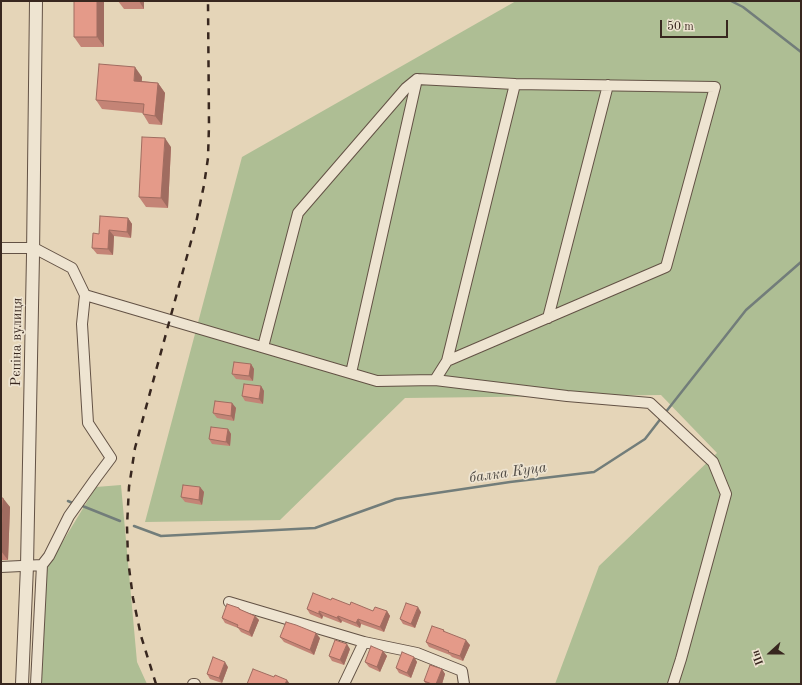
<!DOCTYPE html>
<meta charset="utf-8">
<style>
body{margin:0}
#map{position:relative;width:802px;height:685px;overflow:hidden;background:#e5d5b8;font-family:"Old Standard TT",serif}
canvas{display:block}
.frame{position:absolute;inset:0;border:2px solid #38271f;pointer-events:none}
.north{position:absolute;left:750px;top:633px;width:40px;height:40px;-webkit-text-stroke:3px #eee4d1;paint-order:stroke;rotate:249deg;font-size:11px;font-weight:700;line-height:16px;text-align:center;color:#38271f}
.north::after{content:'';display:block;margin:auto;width:14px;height:18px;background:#38271f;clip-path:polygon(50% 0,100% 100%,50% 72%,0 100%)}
.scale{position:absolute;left:660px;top:20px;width:68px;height:18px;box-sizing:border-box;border:2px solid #38271f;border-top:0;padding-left:5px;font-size:12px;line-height:14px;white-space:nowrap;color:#38271f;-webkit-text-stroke:3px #eee4d1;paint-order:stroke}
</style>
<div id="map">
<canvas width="802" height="685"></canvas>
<div class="frame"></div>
<div class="north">Пн</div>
<div class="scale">50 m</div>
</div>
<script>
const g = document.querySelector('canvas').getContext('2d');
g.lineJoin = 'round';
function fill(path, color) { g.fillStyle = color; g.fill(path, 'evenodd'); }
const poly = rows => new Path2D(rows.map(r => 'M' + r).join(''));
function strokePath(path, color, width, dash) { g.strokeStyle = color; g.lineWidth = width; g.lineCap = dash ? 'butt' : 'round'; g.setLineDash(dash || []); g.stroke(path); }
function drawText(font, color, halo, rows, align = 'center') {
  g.font = font + ' "Old Standard TT",serif'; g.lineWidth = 3.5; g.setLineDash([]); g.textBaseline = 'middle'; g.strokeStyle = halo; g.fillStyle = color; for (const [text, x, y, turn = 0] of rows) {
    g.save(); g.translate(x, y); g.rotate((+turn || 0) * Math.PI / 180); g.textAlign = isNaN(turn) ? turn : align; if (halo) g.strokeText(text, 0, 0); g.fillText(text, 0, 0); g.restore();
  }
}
const green = poly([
 [516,1,801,1,801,684,555,684,599,566,717,453,661,395,405,398,280,520,145,522,242,157],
 [121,485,137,662,147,684,42,684,43,574,96,487]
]);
const stream = poly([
 [731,1,743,7,801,52],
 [665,413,746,310,801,262],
 [68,501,75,504],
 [80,505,120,521],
 [134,526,161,536,315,528,396,499,510,482,594,472,645,439,662,417]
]);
const minor = poly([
 [1,248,34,248,72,268,85,295,82,324,88,423,111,458,96,478,69,516,49,556,42,565,36,684],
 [85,295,377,381,435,380,567,396,650,403,713,462,726,494,681,659,673,684],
 [548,318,608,85],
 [263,347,298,213,406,88,417,79,515,84],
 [351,373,417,79],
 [435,380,447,361,515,84,715,87,666,267,447,361],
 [1,567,42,565],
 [229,602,364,642],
 [193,684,195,684],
 [344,684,364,642,417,653,462,671,464,684]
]);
const tertiary = poly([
 [22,684,27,566,33,255,36,1]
]);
const rail = poly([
 [156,684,141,636,133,598,128,560,127,526,129,487,135,448,196,223,204,185,208,158,209,125,208,1]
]);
const wall = poly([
 [74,1,104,47,81,47,74,37],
 [118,1,144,1,144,9,124,9],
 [142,77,142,81,158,83,165,93,162,125,149,124,143,114,143,113,102,109,96,100],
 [171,147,168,208,146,207,139,197],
 [128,218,132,224,131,238,114,236,113,255,97,254,92,248,99,234],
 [251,364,254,369,253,381,236,379,232,374],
 [261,386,264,391,263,404,245,401,242,396],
 [232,403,236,408,234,421,217,418,213,413],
 [228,429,231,434,230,446,212,444,209,439],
 [200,487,204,492,202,505,185,502,181,497],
 [1,498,10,507,8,560,1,560],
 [331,600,373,611,387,611,390,616,384,632,361,624,360,628,342,621,341,623,323,616,322,619,310,614,307,609],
 [239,608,241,610,255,616,259,620,252,637,241,632,238,628,225,623,222,618],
 [421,612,415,628,403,624,400,619],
 [444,630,445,632,470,645,463,661,452,657,450,655,429,647,426,642],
 [280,637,320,638,314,655,284,642],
 [350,649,344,665,332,661,329,656],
 [383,651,387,656,380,672,369,667,365,662],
 [414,657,417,662,411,678,399,673,396,668],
 [228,667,222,683,210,679,207,674],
 [442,669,445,674,442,684,426,684,424,681]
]);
const shadedWall = poly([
 [97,1,104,1,104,47,97,37],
 [139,1,144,1,144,9],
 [135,67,142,77,141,90,134,81],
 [158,83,165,93,162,125,155,116],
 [165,138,171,147,168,208,161,198],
 [128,218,132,224,131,238,127,232],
 [109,230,114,236,113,255,108,249],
 [251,364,254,369,253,381,249,376],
 [261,386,264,391,263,404,259,399],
 [232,403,236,408,234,421,231,416],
 [228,429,231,434,230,446,226,442],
 [200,487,204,492,202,505,199,500],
 [3,498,10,507,8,560,1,551],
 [418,607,421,612,415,628,411,624],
 [319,611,323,616,322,619,319,614],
 [387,611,390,616,384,632,380,627],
 [255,616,259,620,252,637,249,632],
 [338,616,342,621,341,623,337,618],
 [358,619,361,624,360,628,356,623],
 [316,633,320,638,314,655,310,650],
 [466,640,470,645,463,661,460,656],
 [347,644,350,649,344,665,340,660],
 [383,651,387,656,380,672,377,667],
 [414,657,417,662,411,678,407,673],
 [225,662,228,667,222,683,219,678],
 [442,669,445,674,442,684,436,684],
 [287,680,290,684,285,684]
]);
const building = poly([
 [74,1,97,1,97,37,74,37,74,1],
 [99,64,135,67,134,81,158,83,155,116,143,114,144,104,96,100,99,64],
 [142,137,165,138,161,198,139,197,142,137],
 [100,216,128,218,127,232,109,230,108,249,92,248,93,233,99,234,100,216],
 [234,362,251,364,249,376,232,374,234,362],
 [244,384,261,386,259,399,242,396,244,384],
 [215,401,232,403,231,416,213,413,215,401],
 [211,427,228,429,226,442,209,439,211,427],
 [183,485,200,487,199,500,181,497,183,485],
 [1,498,3,498,1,551,1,498],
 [313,593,331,600,332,598,350,605,351,602,373,611,375,607,387,611,380,627,358,619,356,623,338,616,337,618,319,611,319,614,307,609,313,593],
 [406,603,418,607,411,624,400,619,406,603],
 [227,604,239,608,239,609,255,616,249,632,237,627,238,625,222,618,227,604],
 [286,622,296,625,316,633,310,650,280,637,286,622],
 [432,626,444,630,443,631,466,640,460,656,448,652,449,651,426,642,432,626],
 [335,640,347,644,340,660,329,656,335,640],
 [371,646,383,651,377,667,365,662,371,646],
 [402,652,414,657,407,673,396,668,402,652],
 [213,657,225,662,219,678,207,674,213,657],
 [430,665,442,669,436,684,432,684,424,681,430,665],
 [253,669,274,677,275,675,287,680,285,684,247,684,253,669]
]);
const streetNames = [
 ["Рєпіна вулиця",17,342,-89]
];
const waterNames = [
 ["балка Куца",508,473,-8]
];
fill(green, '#aebe94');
strokePath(stream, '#727d7a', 2.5);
strokePath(minor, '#635245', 12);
strokePath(tertiary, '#635245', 14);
strokePath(minor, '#eee4d1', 10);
strokePath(tertiary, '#eee4d1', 12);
strokePath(rail, '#38271f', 2.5, [7, 7]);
fill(wall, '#c48476');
fill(shadedWall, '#a06c60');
fill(building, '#e49a89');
strokePath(building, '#a06c60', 1);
drawText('14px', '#38271f', '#eee4d1', streetNames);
drawText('italic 15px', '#504b45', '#eee4d1', waterNames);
</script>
